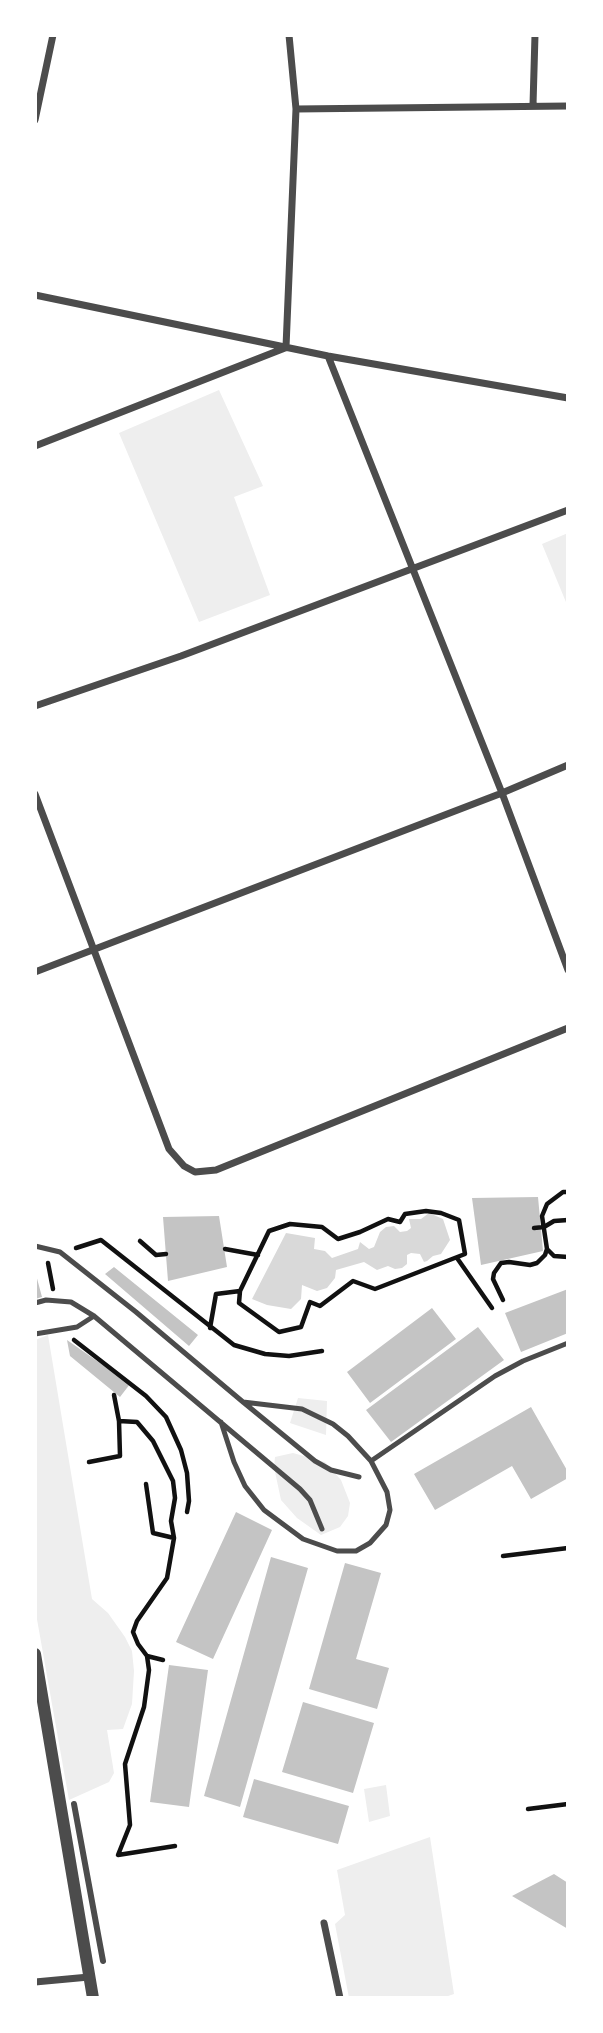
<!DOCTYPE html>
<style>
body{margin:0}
#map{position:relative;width:603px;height:2033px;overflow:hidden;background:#fff;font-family:"Open Sans",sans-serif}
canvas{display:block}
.frame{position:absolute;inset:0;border:37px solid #fff;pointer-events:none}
</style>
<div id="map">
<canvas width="603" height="2033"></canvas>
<div class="frame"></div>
</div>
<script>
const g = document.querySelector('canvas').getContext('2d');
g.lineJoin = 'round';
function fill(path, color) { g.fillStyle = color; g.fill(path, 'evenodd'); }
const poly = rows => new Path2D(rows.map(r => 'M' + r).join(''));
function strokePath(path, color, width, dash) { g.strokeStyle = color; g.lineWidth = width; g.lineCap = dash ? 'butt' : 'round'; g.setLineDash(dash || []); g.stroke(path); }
const green = poly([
 [219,390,263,486,234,497,270,595,199,622,119,433],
 [568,533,568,607,542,544],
 [48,1335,92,1599,108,1613,125,1637,132,1651,134,1671,132,1704,123,1729,107,1730,114,1773,109,1782,69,1800,35,1608,35,1340],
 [298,1398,327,1401,326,1435,290,1423],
 [293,1453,325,1462,341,1480,350,1503,348,1516,340,1527,321,1535,297,1518,281,1500,274,1467,275,1457],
 [386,1785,390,1816,369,1822,364,1789],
 [430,1837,454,1994,442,1998,349,1998,335,1924,345,1915,337,1870]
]);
const water = poly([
 [429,1213,443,1219,450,1240,441,1254,433,1256,427,1261,424,1262,420,1254,411,1253,407,1255,407,1264,402,1268,395,1269,388,1266,377,1270,364,1262,336,1270,335,1278,327,1288,317,1291,302,1285,301,1299,291,1309,267,1305,252,1299,286,1233,315,1238,314,1249,325,1251,332,1258,358,1249,360,1242,369,1249,374,1247,380,1232,386,1227,394,1226,400,1232,407,1231,411,1228,409,1219,421,1219]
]);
const building = poly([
 [538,1197,543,1251,481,1265,472,1198],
 [219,1216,227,1267,168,1281,163,1217],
 [114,1267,198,1335,189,1346,105,1274],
 [35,1271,42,1297,35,1299],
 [568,1289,568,1333,521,1352,505,1313],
 [432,1308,456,1339,370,1403,347,1372],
 [478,1327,504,1360,391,1442,366,1410],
 [67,1340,130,1384,120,1397,70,1356],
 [531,1407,568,1472,568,1478,531,1499,512,1466,435,1510,414,1474],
 [236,1512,272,1530,213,1659,176,1642],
 [271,1557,308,1568,240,1807,204,1796],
 [345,1563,381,1573,356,1659,389,1668,377,1709,309,1689],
 [169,1665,208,1670,189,1807,150,1802],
 [303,1702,374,1723,353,1793,282,1772],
 [254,1779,349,1806,338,1844,243,1817],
 [554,1874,568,1883,568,1929,512,1896]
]);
const path = poly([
 [534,1228,544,1227,554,1221,568,1220],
 [140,1241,156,1255,166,1254],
 [76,1248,101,1240,234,1345,265,1354,289,1356,322,1351],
 [225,1249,258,1255],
 [547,1249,554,1256,568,1257],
 [457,1258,492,1308],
 [48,1263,53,1289],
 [503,1300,493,1279,494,1273,501,1263,509,1262,530,1265,537,1263,545,1255,547,1249,542,1216,547,1204,563,1192,568,1192],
 [210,1328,216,1294,240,1291,269,1231,290,1224,322,1227,338,1239,360,1232,388,1219,400,1222,405,1214,426,1211,441,1213,459,1220,465,1254,375,1289,353,1281,320,1306,310,1302,301,1327,279,1332,239,1303,240,1291],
 [74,1340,146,1396,166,1417,181,1450,187,1473,189,1501,187,1512],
 [114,1395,119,1421,137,1422,153,1441,173,1481,175,1498,171,1521,174,1538,167,1578,137,1621,133,1632,138,1644,147,1656,163,1660],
 [89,1462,120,1456,119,1421],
 [146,1484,153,1533,174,1538],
 [503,1556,568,1548],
 [147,1656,149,1670,144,1707,125,1764,130,1825,118,1855,175,1846],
 [528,1809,568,1804]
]);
const service = poly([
 [35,1246,60,1252,136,1312,243,1402,302,1409,333,1424,348,1436,371,1461,387,1492,390,1510,386,1525,370,1543,356,1551,337,1551,303,1539,264,1510,245,1486,234,1462,221,1422],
 [35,1303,46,1300,71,1302,94,1316,300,1489,310,1500,322,1529],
 [35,1334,77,1327,94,1316],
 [243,1402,315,1461,331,1470,359,1477],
 [371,1461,495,1376,523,1361,568,1343]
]);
const pedestrian = poly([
 [74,1804,103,1961]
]);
const minor = poly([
 [533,105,535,35],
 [296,109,568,106],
 [35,120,53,35],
 [35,295,328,356,568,398],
 [286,347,296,109,289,35],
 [328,356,502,793,568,970],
 [35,446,285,348],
 [35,706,181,656,568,510],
 [35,794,169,1149,184,1166,195,1172,216,1170,568,1028],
 [35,972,502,793,568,765],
 [324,1923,340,1998],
 [35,1982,89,1977]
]);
const tertiary = poly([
 [35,1654,93,1998]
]);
fill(green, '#eee');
fill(water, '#d9d9d9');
fill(building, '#c4c4c4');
strokePath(path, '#111', 4.5);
strokePath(service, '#4c4c4c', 5);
strokePath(pedestrian, '#4c4c4c', 6);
strokePath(minor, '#4c4c4c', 7);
strokePath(tertiary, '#4c4c4c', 12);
</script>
